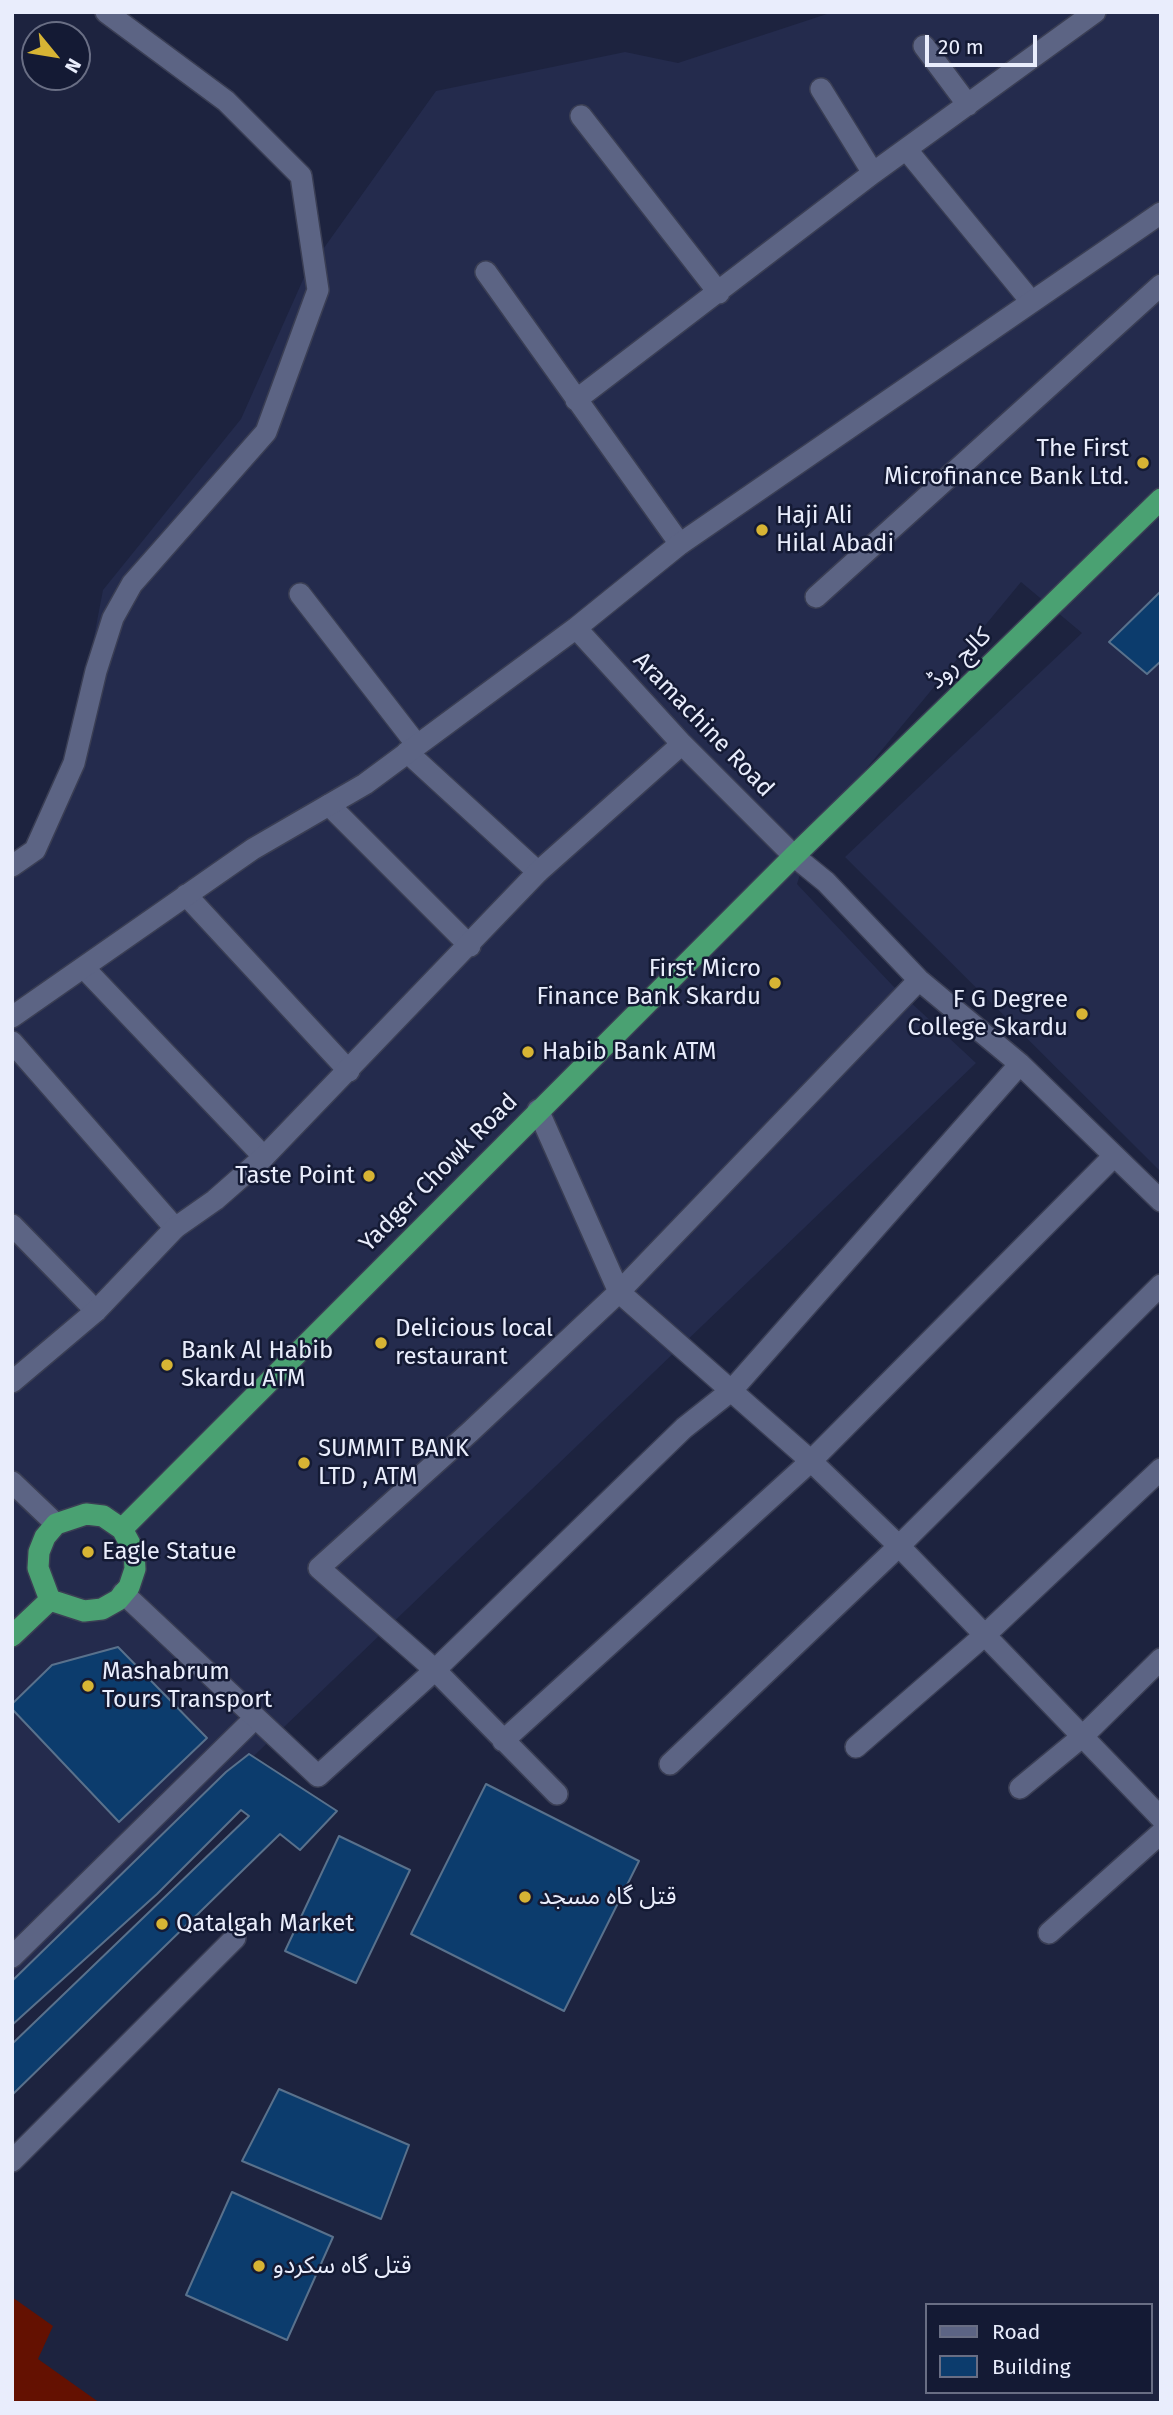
<!DOCTYPE html>
<meta charset="utf-8">
<style>
body{margin:0}
#map{position:relative;width:1173px;height:2415px;overflow:hidden;background:#1d233f;font-family:"Fira Sans",sans-serif}
canvas{display:block}
.frame{position:absolute;inset:0;border:14px solid #e9edfc;pointer-events:none}
.legend{position:absolute;left:925px;top:2303px;width:228px;height:91px;box-sizing:border-box;background:#141a34;border:2px solid #696e84;margin:0;padding:9px 12px;list-style:none;font-size:21px;color:#e9edfc}
.legend li{display:flex;align-items:center;gap:14px;height:35px}
.legend b{width:35px;border:2px solid #696e84}
.north{position:absolute;left:21px;top:21px;width:70px;height:70px;box-sizing:border-box;background:#141a34;border:2px solid #696e84;border-radius:50%;rotate:120deg;font-size:19px;font-weight:700;line-height:28px;text-align:center;color:#e9edfc}
.north::after{content:'';display:block;margin:auto;width:24px;height:32px;background:#d7b434;clip-path:polygon(50% 0,100% 100%,50% 72%,0 100%)}
.scale{position:absolute;left:925px;top:35px;width:112px;height:32px;box-sizing:border-box;border:4px solid #e9edfc;border-top:0;padding-left:9px;font-size:21px;line-height:24px;white-space:nowrap;color:#e9edfc;-webkit-text-stroke:5px #141a34;paint-order:stroke}
</style>
<div id="map">
<canvas width="1173" height="2415"></canvas>
<div class="frame"></div>
<ul class="legend">
<li><b style="height:9px;background:#5c6484"></b>Road</li>
<li><b style="height:19px;background:#0c3c6d"></b>Building</li>
</ul>
<div class="north">N</div>
<div class="scale">20 m</div>
</div>
<script>
const g = document.querySelector('canvas').getContext('2d');
g.lineJoin = 'round';
function fill(path, color) { g.fillStyle = color; g.fill(path, 'evenodd'); }
const poly = rows => new Path2D(rows.map(r => 'M' + r).join(''));
function strokePath(path, color, width, dash) { g.strokeStyle = color; g.lineWidth = width; g.lineCap = dash ? 'butt' : 'round'; g.setLineDash(dash || []); g.stroke(path); }
function drawText(font, color, halo, rows, align = 'center') {
  g.font = font + ' "Fira Sans","Noto Sans Arabic",sans-serif'; g.lineWidth = 5; g.setLineDash([]); g.textBaseline = 'middle'; g.strokeStyle = halo; g.fillStyle = color; for (const [text, x, y, turn = 0] of rows) {
    g.save(); g.translate(x, y); g.rotate((+turn || 0) * Math.PI / 180); g.textAlign = isNaN(turn) ? turn : align; if (halo) g.strokeText(text, 0, 0); g.fillText(text, 0, 0); g.restore();
  }
}
const built = poly([
 [833,12,1161,12,1161,1172,845,857,1082,633,1021,582,813,833,797,884,893,986,976,1063,12,1988,12,860,25,854,74,741,103,590,241,419,306,273,436,91,625,52,678,63]
]);
const green = poly([
 [12,2297,53,2326,38,2359,100,2403,12,2403]
]);
const building = poly([
 [1161,591,1161,661,1147,674,1109,642,1161,591],
 [118,1647,207,1738,119,1822,12,1709,12,1704,52,1665,118,1647],
 [249,1754,337,1811,300,1850,280,1834,12,2095,12,2044,249,1816,241,1810,157,1894,12,2025,12,1981,226,1772,249,1754],
 [486,1784,639,1861,564,2011,411,1934,486,1784],
 [339,1836,410,1870,356,1983,285,1951,339,1836],
 [279,2089,409,2145,381,2219,242,2161,279,2089],
 [232,2192,333,2237,287,2340,186,2295,232,2192]
]);
const pedestrian = poly([
 [924,46,968,105],
 [821,89,873,173],
 [581,116,719,293],
 [906,149,1030,300],
 [486,272,680,544],
 [576,400,873,173,1095,12],
 [300,594,417,745],
 [816,597,1161,285],
 [407,752,538,872],
 [329,805,470,946],
 [186,895,349,1071],
 [85,969,264,1157],
 [12,1042,175,1228],
 [12,1225,96,1311],
 [12,1957,254,1719]
]);
const minor = poly([
 [576,628,682,744,794,856,826,882,919,980,1020,1064,1161,1201],
 [12,866,35,850,74,763,96,671,113,618,132,584,266,432,318,290,301,176,226,101,106,12],
 [12,1017,253,849,365,784,576,628,680,544,1161,213],
 [538,1110,619,1292,811,1461,899,1546,1161,1818],
 [12,1382,96,1311,175,1228,215,1200,264,1157,538,872,682,744],
 [12,1482,56,1524],
 [123,1593,318,1776,435,1670,684,1428,732,1390,1020,1064],
 [503,1741,811,1461,1114,1156],
 [856,1747,986,1634,1161,1469],
 [670,1764,899,1546,1161,1285],
 [1020,1788,1083,1736,1161,1659],
 [557,1794,435,1670,319,1568,470,1432,619,1292,919,980],
 [1049,1933,1161,1833],
 [12,2161,235,1938]
]);
const trunk = poly([
 [86,1514,103,1516,122,1529,134,1551,135,1569,129,1587,118,1600,102,1609,84,1611,50,1600,38,1568,39,1552,45,1537,56,1524,86,1514],
 [122,1529,794,856,1161,499],
 [12,1636,50,1600]
]);
const markers = [
 [1143,463,7,"#d7b434"],
 [762,530,7,"#d7b434"],
 [775,983,7,"#d7b434"],
 [1082,1014,7,"#d7b434"],
 [528,1052,7,"#d7b434"],
 [369,1176,7,"#d7b434"],
 [381,1343,7,"#d7b434"],
 [167,1365,7,"#d7b434"],
 [304,1463,7,"#d7b434"],
 [88,1552,7,"#d7b434"],
 [88,1686,7,"#d7b434"],
 [525,1897,7,"#d7b434"],
 [162,1924,7,"#d7b434"],
 [259,2266,7,"#d7b434"]
];
const poiNames = [
 ["The First",1129,449,"right"],
 ["Microfinance Bank Ltd.",1129,477,"right"],
 ["Haji Ali",776,516],
 ["Hilal Abadi",776,544],
 ["First Micro",761,969,"right"],
 ["Finance Bank Skardu",761,997,"right"],
 ["F G Degree",1068,1000,"right"],
 ["College Skardu",1068,1028,"right"],
 ["Habib Bank ATM",542,1052],
 ["Taste Point",355,1176,"right"],
 ["Delicious local",395,1329],
 ["restaurant",395,1357],
 ["Bank Al Habib",181,1351],
 ["Skardu ATM",181,1379],
 ["SUMMIT BANK",318,1449],
 ["LTD , ATM",318,1477],
 ["Eagle Statue",102,1552],
 ["Mashabrum",102,1672],
 ["Tours Transport",102,1700],
 ["قتل گاہ مسجد",539,1897],
 ["Qatalgah Market",176,1924],
 ["قتل گاہ سکردو",273,2266]
];
const streetNames = [
 ["کالج روڈ",960,659,-44],
 ["Aramachine Road",703,725,46],
 ["Yadger Chowk Road",439,1173,-45]
];
fill(built, '#242b4d');
fill(green, '#641101');
fill(building, '#0c3c6d');
strokePath(building, '#59718c', 2);
strokePath(pedestrian, '#3a3e54', 24);
strokePath(minor, '#3a3e54', 24);
strokePath(trunk, '#3a3e54', 24);
strokePath(pedestrian, '#5c6484', 21);
strokePath(minor, '#5c6484', 21);
strokePath(trunk, '#4aa172', 21);
for (const [x, y, r, color] of markers) { const dot = new Path2D(); dot.arc(x, y, r, 0, 2 * Math.PI); g.fillStyle = color; g.fill(dot); strokePath(dot, '#141a34', 2.5); }
drawText('24px', '#e9edfc', '#141a34', poiNames, 'left');
drawText('24px', '#e9edfc', '#141a34', streetNames);
</script>
